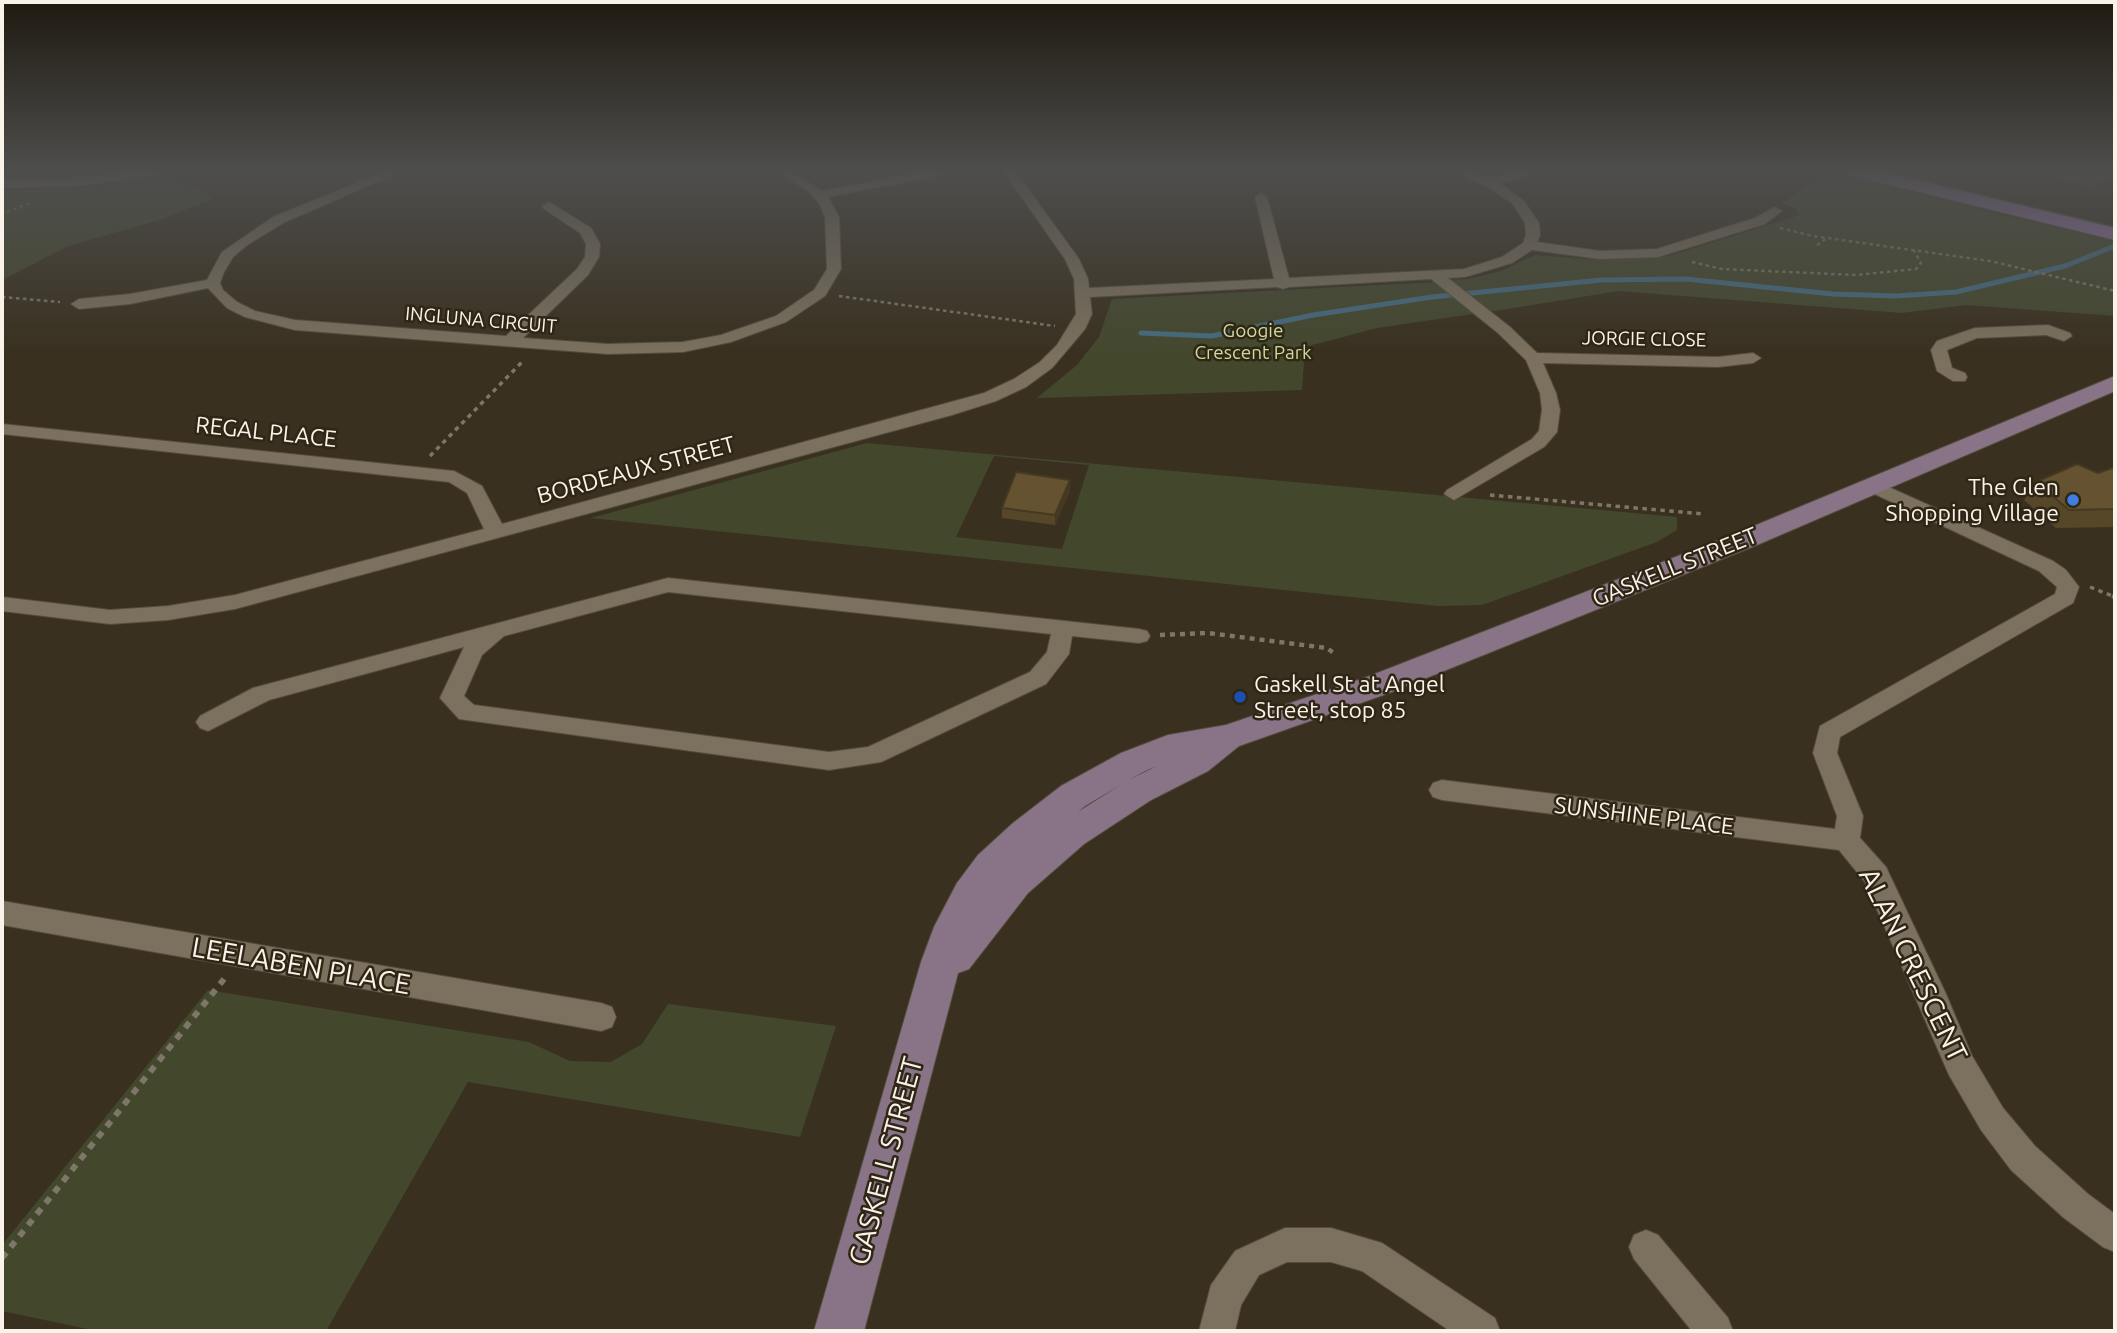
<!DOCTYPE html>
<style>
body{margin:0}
#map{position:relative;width:2117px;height:1333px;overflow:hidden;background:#39301f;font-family:Ubuntu,sans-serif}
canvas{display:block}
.frame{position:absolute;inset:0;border:4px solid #f9f3e9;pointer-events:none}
</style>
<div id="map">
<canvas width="2117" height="1333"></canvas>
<div class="frame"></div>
</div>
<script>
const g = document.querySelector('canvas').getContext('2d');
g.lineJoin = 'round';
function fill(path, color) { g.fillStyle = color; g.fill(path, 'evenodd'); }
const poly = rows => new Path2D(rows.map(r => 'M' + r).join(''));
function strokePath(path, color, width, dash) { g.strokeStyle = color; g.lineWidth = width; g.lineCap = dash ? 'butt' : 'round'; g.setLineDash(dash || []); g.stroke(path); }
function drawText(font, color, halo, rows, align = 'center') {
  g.font = font + ' Ubuntu,sans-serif'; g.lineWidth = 5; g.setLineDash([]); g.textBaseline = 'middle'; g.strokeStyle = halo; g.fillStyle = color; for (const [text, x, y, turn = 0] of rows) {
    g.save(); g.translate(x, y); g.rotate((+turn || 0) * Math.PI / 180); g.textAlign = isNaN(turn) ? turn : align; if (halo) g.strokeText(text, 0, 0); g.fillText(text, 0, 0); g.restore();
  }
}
const green = poly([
 [1830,171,1997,214,2115,241,2115,316,1966,305,1902,313,1619,291,1488,312,1446,280,1468,279,1501,271,1535,255,1601,260,1662,257,1682,252,1800,215,1796,209,1782,203],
 [166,174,214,198,163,219,68,246,2,280,2,191,95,186],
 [1436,282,1473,314,1377,328,1305,347,1302,390,1037,398,1077,365,1099,337,1112,299],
 [867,443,1677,517,1677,530,1657,542,1482,605,1438,606,591,518],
 [994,456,1089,465,1062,549,956,537],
 [208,990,529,1042,570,1061,611,1062,642,1044,668,1004,836,1026,800,1137,468,1082,326,1331,97,1331,2,1311,2,1245]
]);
const stream = poly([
 [1141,333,1212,336,1313,315,1432,297,1601,280,1686,279,1833,294,1896,296,1956,292,2065,266,2115,246]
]);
const pathFar3 = poly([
 [2,209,5,213,32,202],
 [1780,228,1813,236,1990,261,2115,291],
 [1817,245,1827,238],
 [1692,262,1722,269,1856,275,1916,269,1921,263,1914,251],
 [839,296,1055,326],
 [2,297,60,302]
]);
const pathFar2 = poly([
 [430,456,524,360],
 [1490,495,1704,514],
 [2090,587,2115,597]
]);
const pathFar1 = poly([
 [2112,596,2115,597],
 [1160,635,1208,633,1327,648,1335,654]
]);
const path = poly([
 [2,1258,224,979]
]);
const street = poly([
 [134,171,164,171,158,175,78,186,2,188,2,180,78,178,134,171],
 [386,171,402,171,283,223,246,246,233,257,224,272,220,283,223,290,237,302,255,311,295,320,506,336,577,269,585,257,586,244,580,233,544,209,542,206,549,202,591,228,600,244,599,257,588,275,523,338,608,344,683,342,721,335,776,316,814,290,827,269,825,217,819,203,808,191,777,171,791,171,822,191,926,171,949,171,943,175,828,197,839,217,841,269,825,296,786,322,731,342,683,352,608,354,295,330,245,317,227,308,208,288,130,304,79,309,71,304,79,299,130,294,207,280,222,252,273,217,386,171],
 [1003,171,1015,171,1079,259,1088,279,1089,288,1274,279,1255,197,1261,193,1267,197,1289,278,1464,269,1502,257,1523,243,1526,235,1525,223,1513,204,1486,186,1454,171,1470,171,1489,178,1516,171,1535,171,1533,174,1499,183,1524,201,1539,223,1540,235,1537,242,1600,251,1657,249,1755,218,1775,207,1782,211,1765,224,1658,257,1600,259,1532,250,1512,263,1465,277,1448,278,1510,327,1537,353,1718,357,1753,353,1761,358,1753,363,1718,367,1543,363,1556,393,1560,410,1557,432,1544,447,1454,500,1444,494,1447,490,1532,439,1539,431,1542,410,1540,393,1526,360,1498,333,1431,279,1289,287,1283,289,1277,287,1090,297,1092,314,1085,329,1052,368,1026,387,996,401,952,415,235,609,168,620,110,624,2,611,2,597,110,610,168,606,235,595,484,529,467,493,449,482,2,434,2,424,454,471,482,486,502,524,984,393,1014,379,1040,362,1057,345,1076,314,1074,279,1065,259,1003,171],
 [2048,325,2070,333,2072,336,2064,341,2046,335,1977,338,1947,350,1952,368,1965,373,1967,377,1965,381,1953,381,1937,371,1931,350,1937,341,1975,328,2048,325],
 [1873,480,2053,561,2066,570,2079,587,2073,603,1840,737,1837,753,1863,816,1860,838,1886,867,1946,994,1972,1056,2003,1108,2035,1146,2088,1194,2115,1214,2115,1252,2103,1247,2064,1218,2011,1170,1981,1130,1949,1075,1865,882,1839,850,1442,800,1433,797,1429,790,1433,783,1442,780,1835,829,1837,816,1813,753,1820,726,2055,594,2057,587,2039,571,1866,490,1864,486,1873,480],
 [668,578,1139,629,1147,631,1150,636,1147,641,1139,643,1072,636,1069,654,1046,684,881,762,829,770,459,719,440,698,464,647,269,700,208,731,200,728,196,722,200,716,253,688,668,578],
 [668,592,1051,634,1047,652,1030,672,868,747,829,752,474,705,464,696,482,655,504,636,668,592],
 [2,901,601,1003,612,1007,616,1017,612,1027,601,1031,2,925,2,901],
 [1285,1228,1331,1228,1382,1243,1495,1318,1500,1331,1450,1331,1362,1271,1331,1262,1287,1262,1259,1275,1241,1305,1235,1331,1199,1331,1211,1285,1235,1251,1285,1228],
 [1646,1230,1658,1235,1728,1318,1733,1331,1692,1331,1634,1259,1629,1247,1634,1235,1646,1230]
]);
const secondary = poly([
 [2115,376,2115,391,1757,545,1389,693,1239,746,1208,771,1151,800,1084,844,1028,893,969,969,958,973,864,1331,814,1331,921,962,934,927,957,883,978,855,1013,823,1061,786,1121,753,1168,735,1226,725,1367,677,1737,533,2115,376],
 [1157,766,1129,780,1145,771,1157,766],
 [1122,784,1078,812,1085,806,1122,784]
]);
const primary = poly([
 [1848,171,1879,171,2115,228,2115,240,1850,175,1848,171]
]);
const wall = poly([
 [2034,171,2115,171,2093,188],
 [2115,467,2115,527,2056,528,2024,500,2036,482,2098,473],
 [1070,491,1055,525,1002,518,1002,508]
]);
const shadedWall = poly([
 [2103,171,2115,171,2115,175,2093,188],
 [1070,480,1070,491,1055,525,1055,515]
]);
const building = poly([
 [2077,464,2098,473,2115,467,2115,509,2069,510,2036,482,2077,464],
 [1016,472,1070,480,1055,515,1002,508,1016,472]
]);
const markers = [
 [2073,500,7,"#3f7fe0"],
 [1240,697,7,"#1a4fb4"]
];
const farStreetnames = [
 ["INGLUNA CIRCUIT",481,320,5],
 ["JORGIE CLOSE",1644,339,1]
];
const farParknames = [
 ["Googie",1253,331],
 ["Crescent Park",1253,353]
];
const streetNames = [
 ["REGAL PLACE",266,432,6],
 ["BORDEAUX STREET",636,470,-15],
 ["GASKELL STREET",1675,567,-22],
 ["SUNSHINE PLACE",1644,816,7]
];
const poiNames = [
 ["The Glen",2059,487],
 ["Shopping Village",2059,513],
 ["Gaskell St at Angel",1254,684,"left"],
 ["Street, stop 85",1254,710,"left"]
];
const nearStreetnames = [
 ["ALAN CRESCENT",1913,965,64],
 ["LEELABEN PLACE",301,966,10],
 ["GASKELL STREET",886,1161,-75]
];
fill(green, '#43482d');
strokePath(stream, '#466c82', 5);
strokePath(street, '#544d3d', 2);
strokePath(secondary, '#544d3d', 2);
strokePath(primary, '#544d3d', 3);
strokePath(pathFar3, '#7e7668', 2.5, [3.5, 3.5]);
strokePath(pathFar2, '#7e7668', 3.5, [4.5, 4.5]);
strokePath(pathFar1, '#7e7668', 4.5, [5, 5]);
strokePath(path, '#7e7668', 6, [7, 7]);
fill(street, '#7c715e');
fill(secondary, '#897487');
fill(primary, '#9676b1');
fill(wall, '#564729');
fill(shadedWall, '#463922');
fill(building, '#645230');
strokePath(building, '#463922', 2);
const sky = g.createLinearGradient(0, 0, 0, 357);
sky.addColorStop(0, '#1f1a11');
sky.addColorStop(0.48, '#4e4e4d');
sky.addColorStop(1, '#4e4e4d00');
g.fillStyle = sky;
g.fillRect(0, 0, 2117, 357);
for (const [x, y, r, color] of markers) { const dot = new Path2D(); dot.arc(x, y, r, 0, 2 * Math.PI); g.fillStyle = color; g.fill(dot); strokePath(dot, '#2f2615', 2.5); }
drawText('19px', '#f9f3e9', '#2f2615', farStreetnames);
drawText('19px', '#cdda9a', '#2f2615', farParknames);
drawText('23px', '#f9f3e9', '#2f2615', streetNames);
drawText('23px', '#f9f3e9', '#2f2615', poiNames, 'right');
drawText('28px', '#f9f3e9', '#2f2615', nearStreetnames);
</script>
